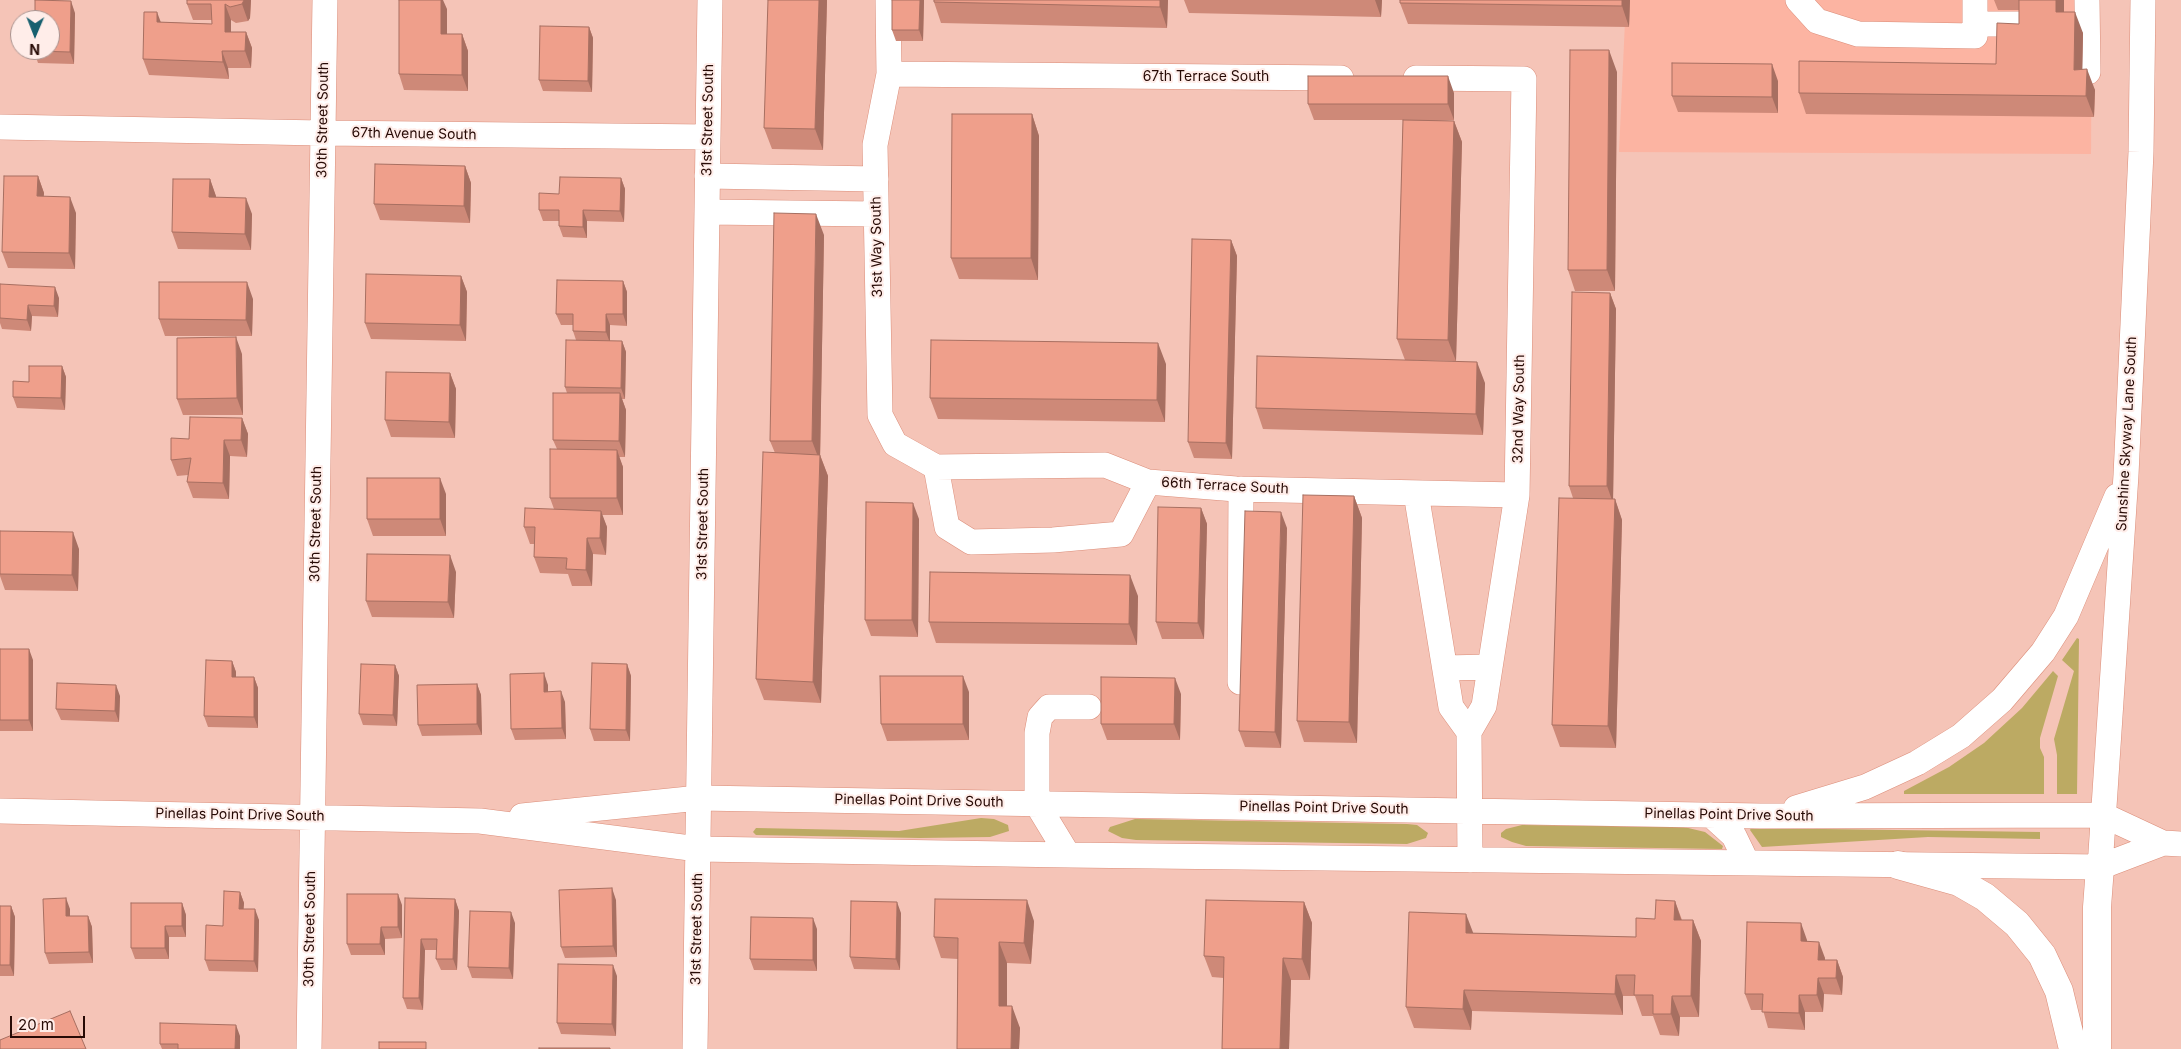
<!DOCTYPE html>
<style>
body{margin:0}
#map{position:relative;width:2181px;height:1049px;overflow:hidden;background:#f5c4b7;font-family:Inter,sans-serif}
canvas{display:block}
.north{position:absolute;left:10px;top:10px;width:50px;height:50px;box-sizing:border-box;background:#ffede9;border:1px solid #a9928e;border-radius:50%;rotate:181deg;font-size:14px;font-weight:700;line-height:20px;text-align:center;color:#270a05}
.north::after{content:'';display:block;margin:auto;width:18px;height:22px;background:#17606f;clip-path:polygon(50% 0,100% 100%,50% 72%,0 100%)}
.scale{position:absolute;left:10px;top:1016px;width:75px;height:22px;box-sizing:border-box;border:2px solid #270a05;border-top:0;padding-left:6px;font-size:15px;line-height:18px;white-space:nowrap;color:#270a05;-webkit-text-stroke:4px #ffede9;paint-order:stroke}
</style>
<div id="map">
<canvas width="2181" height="1049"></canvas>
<div class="north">N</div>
<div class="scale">20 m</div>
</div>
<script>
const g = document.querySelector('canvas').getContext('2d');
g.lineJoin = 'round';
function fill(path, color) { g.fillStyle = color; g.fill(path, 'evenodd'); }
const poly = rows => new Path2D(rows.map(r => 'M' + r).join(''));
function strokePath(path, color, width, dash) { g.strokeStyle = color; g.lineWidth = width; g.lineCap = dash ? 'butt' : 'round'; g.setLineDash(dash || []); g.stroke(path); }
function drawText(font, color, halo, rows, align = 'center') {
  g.font = font + ' Inter,sans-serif'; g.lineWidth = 4; g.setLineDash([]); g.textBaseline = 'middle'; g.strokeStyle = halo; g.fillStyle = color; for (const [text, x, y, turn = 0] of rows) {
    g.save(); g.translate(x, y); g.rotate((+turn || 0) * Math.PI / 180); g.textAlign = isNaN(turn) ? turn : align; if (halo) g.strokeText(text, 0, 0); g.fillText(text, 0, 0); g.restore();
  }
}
const built = poly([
 [1626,0,2092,0,2091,154,1619,152]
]);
const green = poly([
 [2077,638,2079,639,2077,794,2057,794,2057,755,2054,739,2074,671,2062,660],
 [2053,671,2058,676,2040,738,2040,748,2044,757,2044,794,1904,794,1904,791,1949,767,1984,743,2022,708],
 [981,818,994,819,1008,825,1009,831,990,837,920,838,756,835,753,832,756,828,899,831],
 [1135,819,1407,824,1417,825,1428,833,1426,838,1407,844,1136,840,1122,838,1108,831,1110,827],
 [1522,825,1684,827,1705,832,1723,846,1722,849,1526,846,1512,842,1501,837,1501,833,1506,829],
 [1751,828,2040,832,2040,839,1928,837,1762,847,1750,830]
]);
const minor = poly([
 [888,0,889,74,875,145,880,415,895,444,936,467],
 [1798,0,1817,21,1858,34,1975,36,1975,0],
 [2087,0,2088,72],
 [1975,24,2027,24],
 [889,74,1341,78],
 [1416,78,1524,79,1517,495,1484,706,1469,732,1470,860],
 [0,127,322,133,708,137],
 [707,176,876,179],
 [707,212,876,214],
 [936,467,1105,465,1148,482,1236,489,1517,495],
 [936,467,947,527,971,542,1053,540,1121,534,1148,482],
 [1416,493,1451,707,1469,732],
 [1445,668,1490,667],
 [1240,682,1241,489],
 [1796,808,1865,787,1917,763,1961,736,2002,700,2043,652,2066,616,2117,496],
 [0,811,480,821,698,849,1068,855,2100,867,2163,843,2181,844],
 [1711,815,1734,836,1747,863],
 [522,816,699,798,1760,816,2103,815,2163,843],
 [1068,855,1037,804,1037,733,1040,717,1049,707,1089,707],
 [2100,867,2126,475,2141,152,2143,0],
 [309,1049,325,0],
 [695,1049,710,0]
]);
const highway = poly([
 [1898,865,1959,882,1985,897,2017,924,2042,955,2059,991,2073,1049],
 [2097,1049,2097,907,2100,867]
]);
const wall = poly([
 [187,0,251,0,250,18,248,21,236,23,231,20,231,32,246,32,252,48,251,68,228,68,229,79,149,75,143,59,160,22,212,24,212,20,193,20,187,4],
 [827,0,823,150,772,149,764,128],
 [924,0,923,41,896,41,892,30],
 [934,0,1168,0,1167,28,941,23,934,2],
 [1184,0,1382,0,1381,17,1189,13],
 [1400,0,1630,0,1629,27,1408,24,1400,3],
 [1994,0,2064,0,2064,12,2083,33,2082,69,2095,90,2094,117,1806,114,1799,93,1996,64,2019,24,2019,10,1998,10],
 [447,9,447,34,462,34,468,51,468,91,404,90,399,74],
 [75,13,74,64,38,63,34,51],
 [589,27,593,38,592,92,543,91,539,80],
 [1617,72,1615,291,1575,291,1568,270],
 [1778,81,1778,113,1678,112,1672,96],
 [1454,93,1454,120,1435,120,1454,121,1462,142,1456,361,1414,360,1485,383,1483,435,1263,429,1256,408,1405,360,1397,339,1403,120,1314,120,1308,104],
 [1032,114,1039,136,1038,280,959,279,951,258],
 [465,166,471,183,470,223,380,220,374,204],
 [38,176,44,193,43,196,76,213,75,269,8,268,2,252],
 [621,178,625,189,624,222,587,221,587,238,563,237,559,226,559,221,543,221,539,210,559,194],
 [210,179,216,197,252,214,251,250,178,249,172,232],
 [824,235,820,455,828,476,821,703,764,700,756,679,775,453,770,441],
 [1231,240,1237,256,1232,459,1194,458,1188,442],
 [461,276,467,292,466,341,371,339,365,323],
 [623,281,627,292,627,326,610,325,610,341,622,341,626,352,625,399,622,399,626,410,625,457,619,457,623,467,623,515,602,515,607,527,606,555,593,554,592,586,572,586,568,574,540,573,534,557,534,544,530,544,524,527,554,509,550,498,557,449,553,440,567,393,565,387,576,340,573,331,573,325,561,325,556,314],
 [0,284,59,298,58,317,32,316,31,331,2,329,0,323],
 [1610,293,1616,309,1613,499,1615,499,1622,520,1616,748,1560,747,1552,725,1573,498,1569,486],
 [253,299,252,336,165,336,159,319],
 [242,354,243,415,183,415,177,399],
 [1166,364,1165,422,938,419,930,398],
 [62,366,66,377,65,410,17,408,13,397,29,382],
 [450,373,456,389,455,438,391,437,385,420],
 [242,418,248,434,247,457,230,456,229,499,193,498,187,482,188,475,177,476,171,460,189,439],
 [446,494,446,536,373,536,367,519],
 [1354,496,1362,518,1357,743,1304,742,1297,721],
 [1201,508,1207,524,1204,639,1162,639,1156,622],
 [919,519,918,637,871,636,865,620],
 [1287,528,1281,748,1245,747,1239,731],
 [0,531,79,549,78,591,5,590,0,576],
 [456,572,454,618,372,617,366,601],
 [1138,596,1137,645,936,643,929,622],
 [0,649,33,660,33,731,0,731],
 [232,661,236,672,236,677,254,677,258,688,258,728,208,727,204,716],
 [627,664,631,676,630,741,594,741,590,729],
 [395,665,399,676,397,726,363,725,359,714],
 [477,684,481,695,482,735,422,736,418,725],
 [548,685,548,692,565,702,566,739,515,740,511,729],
 [969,692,969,740,887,741,881,724],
 [1181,694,1180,740,1107,740,1101,724],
 [120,696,119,722,61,720,56,709],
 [240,892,244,903,243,909,259,920,258,972,209,971,205,960],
 [405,898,455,899,459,911,457,970,441,970,436,959,437,950,425,950,423,1010,407,1009,403,998],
 [616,900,617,957,565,958,561,947],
 [1675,901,1682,920,1693,920,1701,941,1699,1017,1680,1017,1679,1036,1660,1035,1653,1016,1642,1016,1635,996,1623,996,1623,1015,1472,1011,1471,1030,1414,1028,1406,1007,1473,933,1636,937],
 [1304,902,1312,923,1310,980,1291,980,1289,1049,1222,1049,1224,978,1212,977,1204,956],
 [182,903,186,915,186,937,169,937,169,959,135,959,131,948],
 [402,905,402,938,385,939,385,955,351,955,347,944],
 [0,906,11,906,15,917,14,976,0,976],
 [70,909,70,916,88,916,92,927,93,963,49,964,45,953],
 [901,913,900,970,854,969,850,957],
 [1034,921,1031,964,1007,963,1007,1006,1020,1028,1019,1049,957,1049,958,959,941,958,934,937],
 [515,923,513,979,472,978,468,967],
 [817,929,817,971,754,970,750,959],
 [1807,940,1807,941,1825,958,1825,960,1837,960,1843,977,1842,995,1824,994,1823,1012,1805,1012,1805,1030,1768,1028,1763,1010,1751,1010,1745,994],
 [617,976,616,1036,561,1034,557,1023],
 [240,1036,240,1049,162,1049,160,1044]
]);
const shadedWall = poly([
 [244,0,251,0,250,18,248,21,242,4],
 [441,0,443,0,447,9,447,50,441,34],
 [819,0,827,0,823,150,815,129],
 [920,0,924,0,923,41,919,30],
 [1160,0,1168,0,1167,28,1160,7],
 [1375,0,1382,0,1381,17],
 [1622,0,1630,0,1629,27,1622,6],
 [2056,0,2064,0,2064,33,2056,12],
 [71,1,75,13,74,64,70,52],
 [225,4,231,20,231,48,225,32],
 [157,12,163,28,157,22],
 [2075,12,2083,33,2082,91,2074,70],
 [589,27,593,38,592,92,588,81],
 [246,32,252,48,251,68,245,51],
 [462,34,468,51,468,91,462,75],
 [1609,50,1617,72,1615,291,1607,270],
 [222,51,228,68,229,79,223,62],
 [1772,64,1778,81,1778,113,1772,97],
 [2087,69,2095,90,2094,117,2086,96],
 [1448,76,1454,93,1454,120,1448,104],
 [1032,114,1039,136,1038,280,1031,258],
 [1454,121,1462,142,1456,361,1448,340],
 [465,166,471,183,470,223,464,206],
 [38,176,44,193,43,212,37,196],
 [621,178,625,189,624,222,620,211],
 [210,179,216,196,215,213,209,197],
 [70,197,76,213,75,269,69,253],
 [246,198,252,214,251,250,245,234],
 [583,210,587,221,587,238,583,227],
 [816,214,824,235,820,462,812,441],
 [1231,240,1237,256,1232,459,1226,443],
 [461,276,467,292,466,341,460,325],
 [623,281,627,292,627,326,623,314],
 [247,282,253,299,252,336,246,320],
 [55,287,59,298,58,317,54,306],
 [1610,293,1616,309,1613,503,1607,486],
 [28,305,32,316,31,331,27,320],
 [606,314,610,325,610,343,606,332],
 [236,337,242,354,243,415,237,398],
 [622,341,626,352,625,399,621,388],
 [1158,343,1166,364,1165,422,1157,400],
 [1477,362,1485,383,1483,435,1476,414],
 [62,366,66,377,65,410,61,398],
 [450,373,456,389,455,438,449,422],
 [620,393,626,410,625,457,619,441],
 [242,418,248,434,247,457,241,440],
 [224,440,230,456,229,499,223,483],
 [617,450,623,467,623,515,617,498],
 [820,455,828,476,821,703,813,682],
 [440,478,446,494,446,536,440,519],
 [1354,496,1362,518,1357,743,1349,722],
 [1615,499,1622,520,1616,748,1608,726],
 [913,503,919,519,918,637,912,620],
 [1201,508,1207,524,1204,639,1198,623],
 [601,511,607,527,606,555,600,538],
 [1281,512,1287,528,1281,748,1275,732],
 [73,532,79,549,78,591,72,575],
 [587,538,593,554,592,586,586,570],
 [450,555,456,572,454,618,448,602],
 [1130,575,1138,596,1137,645,1129,624],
 [29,649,33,660,33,731,29,720],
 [232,661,236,672,236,688,232,677],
 [627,664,631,676,630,741,626,730],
 [395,665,399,676,397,726,393,715],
 [544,673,548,685,548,703,544,692],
 [963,676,969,692,969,740,963,724],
 [254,677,258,688,258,728,254,717],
 [1175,678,1181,694,1180,740,1174,724],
 [477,684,481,695,482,735,477,724],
 [116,685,120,696,119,722,115,711],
 [561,691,565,702,566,739,562,728],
 [612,888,616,900,617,957,613,946],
 [240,892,244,903,243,920,239,909],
 [398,894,402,905,402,938,398,927],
 [66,898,70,909,70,927,66,916],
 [455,899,459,911,457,970,453,959],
 [1027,900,1034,921,1031,964,1024,943],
 [1675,901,1682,922,1674,920],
 [897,902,901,913,900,970,896,959],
 [1304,902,1312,923,1310,980,1302,959],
 [182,903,186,915,186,937,182,926],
 [11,906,15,917,14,976,10,965],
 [255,909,259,920,258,972,254,961],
 [511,912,515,923,513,979,509,968],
 [1466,914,1474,935,1466,933],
 [88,916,92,927,93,963,89,952],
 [813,918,817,929,817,971,813,960],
 [1693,920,1701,941,1699,1017,1691,996],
 [1801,923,1807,940,1807,958,1801,941],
 [165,926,169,937,169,959,165,948],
 [381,927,385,939,385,955,380,944],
 [421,939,425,950,423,1010,419,998],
 [999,942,1007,963,1007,1027,999,1006],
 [1819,942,1825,958,1824,976,1818,960],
 [1283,958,1291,980,1289,1049,1280,1049],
 [1837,960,1843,977,1842,995,1836,978],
 [613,965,617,976,616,1036,612,1024],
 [1616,975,1623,996,1623,1015,1615,994],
 [1818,978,1824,994,1823,1012,1817,995],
 [1464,990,1472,1011,1471,1030,1463,1009],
 [1799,995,1805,1012,1805,1030,1799,1013],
 [1672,996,1680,1017,1679,1036,1671,1014],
 [1012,1006,1020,1028,1019,1049,1011,1049],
 [236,1025,240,1036,240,1049,235,1049]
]);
const building = poly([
 [35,0,71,1,70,52,34,51,34,50,50,50,50,20,35,20,35,0],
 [187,0,244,0,242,4,230,7,225,4,225,32,246,32,245,51,222,51,223,62,143,59,144,12,157,12,157,22,212,24,211,4,187,4,187,0],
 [399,0,441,0,441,34,462,34,462,75,399,74,399,0],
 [768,0,819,0,815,129,764,128,768,0],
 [892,0,920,0,919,30,892,30,892,0],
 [934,0,1160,0,1160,7,934,2,934,0],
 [1400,0,1622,0,1622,6,1400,3,1400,0],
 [2019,0,2056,0,2056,12,2075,12,2074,70,2087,69,2086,96,1799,93,1799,61,1996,64,1997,23,2019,24,2019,0],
 [540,26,589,27,588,81,539,80,540,26],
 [1570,50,1609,50,1607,270,1568,270,1570,50],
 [1672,63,1772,64,1772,97,1672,96,1672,63],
 [1308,76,1448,76,1448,104,1308,104,1308,76],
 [952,114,1032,114,1031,258,951,258,952,114],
 [1403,120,1454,121,1448,340,1397,339,1403,120],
 [375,164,465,166,464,206,374,204,375,164],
 [4,176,38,176,37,196,70,197,69,253,2,252,4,176],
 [560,177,621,178,620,211,583,210,583,227,559,226,559,210,539,210,539,193,559,194,560,177],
 [173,179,210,179,209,197,246,198,245,234,172,232,173,179],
 [774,213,816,214,812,441,770,441,774,213],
 [1192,239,1231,240,1226,443,1188,442,1192,239],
 [366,274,461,276,460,325,365,323,366,274],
 [557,280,623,281,623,314,606,314,606,332,573,331,573,314,556,314,557,280],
 [159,282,247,282,246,320,159,319,159,282],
 [0,284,55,287,54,306,28,305,27,320,0,318,0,284],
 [1572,292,1610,293,1607,486,1569,486,1572,292],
 [236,337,237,398,177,399,177,338,236,337],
 [566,340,622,341,621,388,565,387,566,340],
 [931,340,1158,343,1157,400,930,398,931,340],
 [1257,356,1477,362,1476,414,1256,408,1257,356],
 [29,366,62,366,61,398,13,397,13,381,29,382,29,366],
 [386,372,450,373,449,422,385,420,386,372],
 [553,393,620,393,619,441,553,440,553,393],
 [190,417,242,418,241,440,224,440,223,483,187,482,191,458,171,460,171,438,189,439,190,417],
 [550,449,617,450,617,498,550,498,550,449],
 [763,452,820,455,813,682,756,679,763,452],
 [367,478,440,478,440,519,367,519,367,478],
 [1303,495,1354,496,1349,722,1297,721,1303,495],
 [1559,498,1615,499,1608,726,1552,725,1559,498],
 [866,502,913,503,912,620,865,620,866,502],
 [1158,507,1201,508,1198,623,1156,622,1158,507],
 [525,508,601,511,600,538,587,538,586,570,566,569,567,558,534,557,535,527,524,527,525,508],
 [1245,511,1281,512,1275,732,1239,731,1245,511],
 [0,531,73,532,72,575,0,574,0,531],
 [367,554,450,555,448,602,366,601,367,554],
 [930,572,1130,575,1129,624,929,622,930,572],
 [0,649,29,649,29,720,0,720,0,649],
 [206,660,232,661,232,677,254,677,254,717,204,716,206,660],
 [592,663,627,664,626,730,590,729,592,663],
 [361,664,395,665,393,715,359,714,361,664],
 [544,673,544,692,561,691,562,728,511,729,510,674,544,673],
 [880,676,963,676,963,724,881,724,880,676],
 [1101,677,1175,678,1174,724,1101,724,1101,677],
 [57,683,116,685,115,711,56,709,57,683],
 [477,684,477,724,418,725,417,685,477,684],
 [612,888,613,946,561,947,559,890,612,888],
 [224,891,240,892,239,909,255,909,254,961,205,960,206,925,223,926,224,891],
 [347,894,398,894,398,927,381,927,380,944,347,944,347,894],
 [66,898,66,916,88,916,89,952,45,953,43,899,66,898],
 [405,898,455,899,453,959,436,959,437,939,421,939,419,998,403,998,405,898],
 [935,899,1027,900,1024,943,999,942,999,1006,1012,1006,1011,1049,957,1049,958,938,934,937,935,899],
 [1206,900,1304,902,1302,959,1283,958,1280,1049,1222,1049,1224,957,1204,956,1206,900],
 [1656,900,1675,901,1674,920,1693,920,1691,996,1672,996,1671,1014,1653,1014,1653,995,1634,995,1635,975,1616,975,1615,994,1464,990,1463,1009,1406,1007,1409,912,1466,914,1466,933,1636,937,1636,918,1655,919,1656,900],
 [851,901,897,902,896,959,850,957,851,901],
 [131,903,182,903,182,926,165,926,165,948,131,948,131,903],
 [0,906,11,906,10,965,0,965,0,906],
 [470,911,511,912,509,968,468,967,470,911],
 [751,917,813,918,813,960,750,959,751,917],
 [1747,922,1801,923,1801,941,1819,942,1818,960,1837,960,1836,978,1818,978,1817,995,1799,995,1799,1013,1762,1012,1763,994,1745,994,1747,922],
 [558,964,613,965,612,1024,557,1023,558,964],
 [70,1011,86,1049,0,1049,0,1040,70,1011],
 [160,1023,236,1025,235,1049,178,1049,178,1044,160,1044,160,1023],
 [379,1042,426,1042,426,1049,379,1049,379,1042],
 [539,1048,610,1048,610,1049,539,1049,539,1048]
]);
const streetNames = [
 ["67th Terrace South",1206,77],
 ["30th Street South",323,120,-89],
 ["31st Street South",708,120,-89],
 ["67th Avenue South",414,134,1],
 ["31st Way South",877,247,-91],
 ["32nd Way South",1519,409,-89],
 ["Sunshine Skyway Lane South",2127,434,-87],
 ["66th Terrace South",1225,486,3],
 ["30th Street South",316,524,-89],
 ["31st Street South",703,524,-89],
 ["Pinellas Point Drive South",919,801,1],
 ["Pinellas Point Drive South",1324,808,1],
 ["Pinellas Point Drive South",240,815,1],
 ["Pinellas Point Drive South",1729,815,1],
 ["30th Street South",310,929,-89],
 ["31st Street South",697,929,-89]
];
fill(built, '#fcb4a2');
fill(green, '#bcaa63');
strokePath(minor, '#db8d79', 26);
strokePath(highway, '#db8d79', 29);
strokePath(minor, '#fff', 25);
strokePath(highway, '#fff', 28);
fill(wall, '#ce8978');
fill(shadedWall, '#a76f61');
fill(building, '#ef9f8b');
strokePath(building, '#a76f61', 1);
drawText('14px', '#270a05', '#ffede9', streetNames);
</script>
